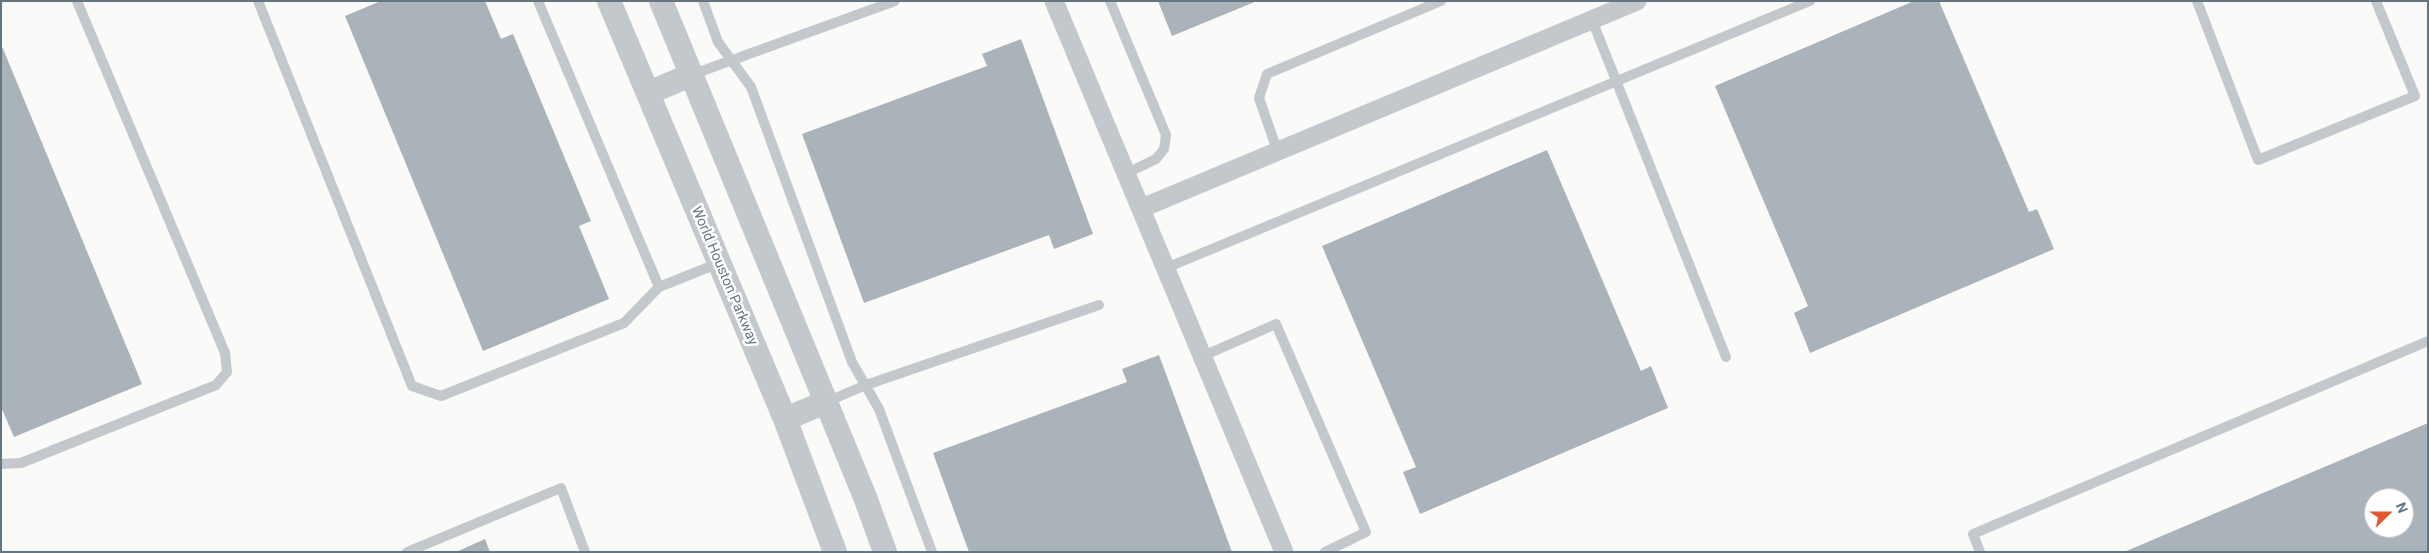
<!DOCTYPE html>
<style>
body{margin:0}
#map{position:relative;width:2429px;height:553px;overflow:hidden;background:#fafaf8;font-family:Roboto,sans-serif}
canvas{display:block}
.frame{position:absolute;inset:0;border:2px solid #657683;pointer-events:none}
.north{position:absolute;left:2364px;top:488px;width:50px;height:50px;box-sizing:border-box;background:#fff;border:1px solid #c1c8cd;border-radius:50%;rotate:68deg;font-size:14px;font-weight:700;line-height:20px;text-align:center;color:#657683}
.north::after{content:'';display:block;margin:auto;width:18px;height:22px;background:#e4572e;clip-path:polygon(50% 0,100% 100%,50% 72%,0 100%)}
</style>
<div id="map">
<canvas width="2429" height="553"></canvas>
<div class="frame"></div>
<div class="north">N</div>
</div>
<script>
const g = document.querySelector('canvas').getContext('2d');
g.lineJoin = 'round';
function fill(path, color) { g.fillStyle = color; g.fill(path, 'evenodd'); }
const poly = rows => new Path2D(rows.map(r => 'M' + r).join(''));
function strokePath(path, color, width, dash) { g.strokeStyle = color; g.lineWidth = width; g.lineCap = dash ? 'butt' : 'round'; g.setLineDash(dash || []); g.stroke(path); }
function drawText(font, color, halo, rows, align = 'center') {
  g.font = font + ' Roboto,sans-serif'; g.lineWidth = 5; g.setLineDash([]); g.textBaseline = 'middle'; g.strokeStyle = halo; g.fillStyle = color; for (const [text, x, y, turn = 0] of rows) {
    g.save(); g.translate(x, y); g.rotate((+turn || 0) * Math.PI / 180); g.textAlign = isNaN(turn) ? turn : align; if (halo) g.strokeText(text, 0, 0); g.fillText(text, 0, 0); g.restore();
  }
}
const building = poly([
 [381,1,485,1,501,39,513,34,591,221,579,226,609,299,483,351,345,16],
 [1158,1,1257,1,1172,36],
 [1914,1,1939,1,2029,212,2037,209,2054,249,1810,353,1794,313,1808,306,1715,86],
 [1021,39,1093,234,1054,249,1049,235,864,303,802,134,987,66,982,54],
 [1,44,142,384,14,437,1,407],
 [1547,150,1641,371,1651,366,1668,408,1420,514,1403,472,1416,467,1322,246],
 [1159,355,1232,552,969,552,933,453,1127,382,1122,369],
 [2428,423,2428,552,2124,552],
 [2374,498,2404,498,2404,528,2374,528],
 [485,539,490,552,456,552]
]);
const service = poly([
 [258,1,412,386,441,396,624,323,659,287,719,263],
 [538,1,659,287],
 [703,1,718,42,751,87,852,362,879,409,932,552],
 [1110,1,1166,135,1164,149,1156,159,1127,173],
 [2197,1,2258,160,2415,96,2376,1],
 [1592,20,1726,357],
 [691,75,895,1],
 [1277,150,1259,98,1267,74,1441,1],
 [1166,268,1810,1],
 [1203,356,1276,324,1366,532,1325,552],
 [826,402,866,385,1099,305],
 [1,464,21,463,216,385,227,372,225,353,77,1],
 [407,552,561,488,585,552],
 [1980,552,1973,534,2428,341]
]);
const minor = poly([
 [1054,1,1284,552],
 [1142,208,1637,1]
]);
const tertiary = poly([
 [609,1,785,419,835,552],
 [661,1,865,497,885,552],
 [648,93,691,75],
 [785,419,826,402]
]);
const streetNames = [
 ["World Houston Parkway",724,276,67]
];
fill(building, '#aab3b9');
strokePath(service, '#c3c8cc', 10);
strokePath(minor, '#c3c8cc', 19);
strokePath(tertiary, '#c3c8cc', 24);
drawText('14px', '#657683', '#fff', streetNames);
</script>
